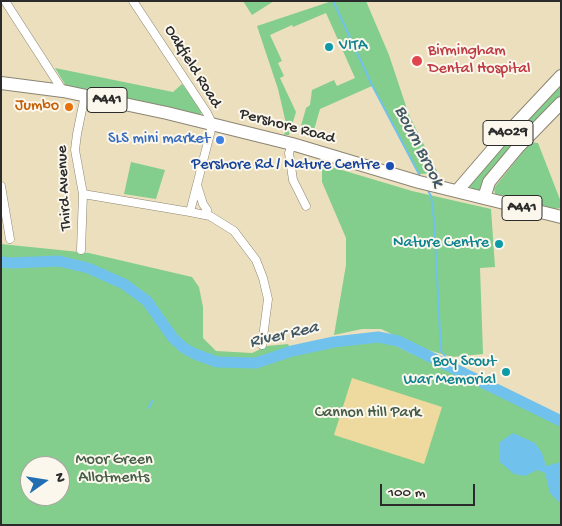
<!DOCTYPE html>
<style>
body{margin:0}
#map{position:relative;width:562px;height:526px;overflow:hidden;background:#ecdfbd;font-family:"Gochi Hand",sans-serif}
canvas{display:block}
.frame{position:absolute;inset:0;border:2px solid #2b2b2b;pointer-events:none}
.north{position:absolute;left:20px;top:456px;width:50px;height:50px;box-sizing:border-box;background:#fbf7ec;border:1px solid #a8a59f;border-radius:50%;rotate:77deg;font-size:14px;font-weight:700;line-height:20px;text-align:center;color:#2b2b2b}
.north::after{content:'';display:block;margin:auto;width:18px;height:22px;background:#1f6fb2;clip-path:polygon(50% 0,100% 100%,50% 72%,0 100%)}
.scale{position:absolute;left:380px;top:484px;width:95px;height:22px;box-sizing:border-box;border:2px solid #2b2b2b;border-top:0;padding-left:6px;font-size:15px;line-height:18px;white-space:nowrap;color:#2b2b2b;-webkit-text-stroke:4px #fbf7ec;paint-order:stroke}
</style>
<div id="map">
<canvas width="562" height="526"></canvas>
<div class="frame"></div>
<div class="north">N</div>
<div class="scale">100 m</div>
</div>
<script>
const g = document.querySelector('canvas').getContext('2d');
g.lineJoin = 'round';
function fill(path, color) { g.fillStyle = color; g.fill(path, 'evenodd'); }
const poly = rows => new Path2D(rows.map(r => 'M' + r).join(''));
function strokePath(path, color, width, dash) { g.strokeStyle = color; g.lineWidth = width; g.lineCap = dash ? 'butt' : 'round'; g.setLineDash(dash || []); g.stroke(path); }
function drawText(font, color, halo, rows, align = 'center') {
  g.font = font + ' "Gochi Hand",sans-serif'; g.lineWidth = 4; g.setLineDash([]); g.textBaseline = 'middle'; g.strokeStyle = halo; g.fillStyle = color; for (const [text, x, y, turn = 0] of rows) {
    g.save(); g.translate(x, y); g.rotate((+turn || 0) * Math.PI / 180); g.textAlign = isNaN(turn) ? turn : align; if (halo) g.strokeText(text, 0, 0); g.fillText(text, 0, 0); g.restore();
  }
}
const green = poly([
 [243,1,274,1,252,15],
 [332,1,366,1,389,55,409,115,438,173,419,174,372,86,320,109,314,130,301,126,306,108,310,105,312,90,334,80,337,86,355,78,326,13,293,27,292,25,270,35,282,61,278,63,284,76,280,78,296,112,289,135,284,135,286,129,285,119,278,89,257,26],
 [55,68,173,92,182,84,203,112,199,115,169,107,66,86],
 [561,80,561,98,518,139,517,138,516,133],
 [505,142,512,146,485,184,479,190,472,189,467,184],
 [531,142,538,143,561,202,561,208,555,209,495,194,494,188],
 [131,162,165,170,156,199,124,194],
 [322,164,412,191,491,209,495,267,480,268,483,354,452,357,421,348,381,329,362,329,334,335,346,265,346,238,322,182],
 [1,244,89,253,192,277,199,287,203,307,203,338,216,351,252,353,267,346,288,344,294,354,365,339,380,340,398,347,561,425,561,525,1,525],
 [30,466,60,466,60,496,30,496]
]);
const sand = poly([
 [352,378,442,407,424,464,334,435]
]);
const water = poly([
 [513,433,535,443,542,453,546,466,561,462,561,504,550,493,545,473,537,470,525,476,514,474,500,462,500,442]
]);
const stream = poly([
 [333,1,372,85,421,178],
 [427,189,431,196,434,220,441,351,456,370],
 [149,408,152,401]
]);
const river = poly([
 [1,262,11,263,59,261,88,268,124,284,147,301,173,338,184,348,195,354,217,362,256,363,292,351,334,342,378,337,398,341,561,421]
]);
const street = poly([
 [5,1,63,91],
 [133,1,207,113,210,119,211,130,190,212,210,216,234,231,256,260,263,278,268,299,262,345],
 [292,144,289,153,293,180,306,206],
 [197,185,203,204,207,210],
 [1,186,10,239],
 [83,194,190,212],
 [81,250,83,194,75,150,77,134,85,95]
]);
const primary = poly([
 [1,83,63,91,167,113,292,144,419,182,561,217],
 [457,191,500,141,561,76],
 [484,198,489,182,519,146,561,103]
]);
const markers = [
 [329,47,5,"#0f9aa8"],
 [417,61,6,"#e0444e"],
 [69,107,5,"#e8710a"],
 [220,140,5,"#3f7fe0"],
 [390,166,5,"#1a4fb4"],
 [499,244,5,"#0f9aa8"],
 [506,372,5,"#0f9aa8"]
];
const shields = [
 [107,100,40],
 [508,133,50],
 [522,208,40]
];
const shieldNames = [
 ["A441",107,100],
 ["A4029",508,133],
 ["A441",522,208]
];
const cultureNames = [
 ["VITA",339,47,"left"],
 ["Nature Centre",489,244],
 ["Boy Scout",496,363],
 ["War Memorial",496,381]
];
const healthNames = [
 ["Birmingham",428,52],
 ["Dental Hospital",428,70]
];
const streetNames = [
 ["Oakfield Road",192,67,58],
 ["Pershore Road",287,127,15],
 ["Third Avenue",65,188,-93]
];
const foodNames = [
 ["Jumbo",59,107]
];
const shopNames = [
 ["SLS mini market",210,140]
];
const transitNames = [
 ["Pershore Rd / Nature Centre",380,166]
];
const parkNames = [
 ["Cannon Hill Park",368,414],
 ["Moor Green",114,461],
 ["Allotments",114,479]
];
const waterNames = [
 ["Bourn Brook",418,147,63],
 ["River Rea",284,336,-13]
];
fill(green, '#83ce8c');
fill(sand, '#eeda9e');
fill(water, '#70c2ec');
strokePath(stream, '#70c2ec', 2);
strokePath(river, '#70c2ec', 11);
strokePath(street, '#8c8574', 9);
strokePath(primary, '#8c8574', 14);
strokePath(street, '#fff', 8);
strokePath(primary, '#fff', 12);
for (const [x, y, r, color] of markers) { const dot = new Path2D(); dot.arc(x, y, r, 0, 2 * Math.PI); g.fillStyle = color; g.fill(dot); strokePath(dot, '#fbf7ec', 2); }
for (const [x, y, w] of shields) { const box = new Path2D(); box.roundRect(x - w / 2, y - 12.5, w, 25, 4); g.fillStyle = '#fbf7ec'; g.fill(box); strokePath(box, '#2b2b2b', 1); }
drawText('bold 15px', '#2b2b2b', null, shieldNames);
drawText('16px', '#0d838f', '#fbf7ec', cultureNames, 'right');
drawText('16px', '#be3a42', '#fbf7ec', healthNames, 'left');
drawText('16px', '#2b2b2b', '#fbf7ec', streetNames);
drawText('16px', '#c56008', '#fbf7ec', foodNames, 'right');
drawText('16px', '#366cbe', '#fbf7ec', shopNames, 'right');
drawText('16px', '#164399', '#fbf7ec', transitNames, 'right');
drawText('16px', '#455c48', '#fbf7ec', parkNames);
drawText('italic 18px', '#405865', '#fbf7ec', waterNames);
</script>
